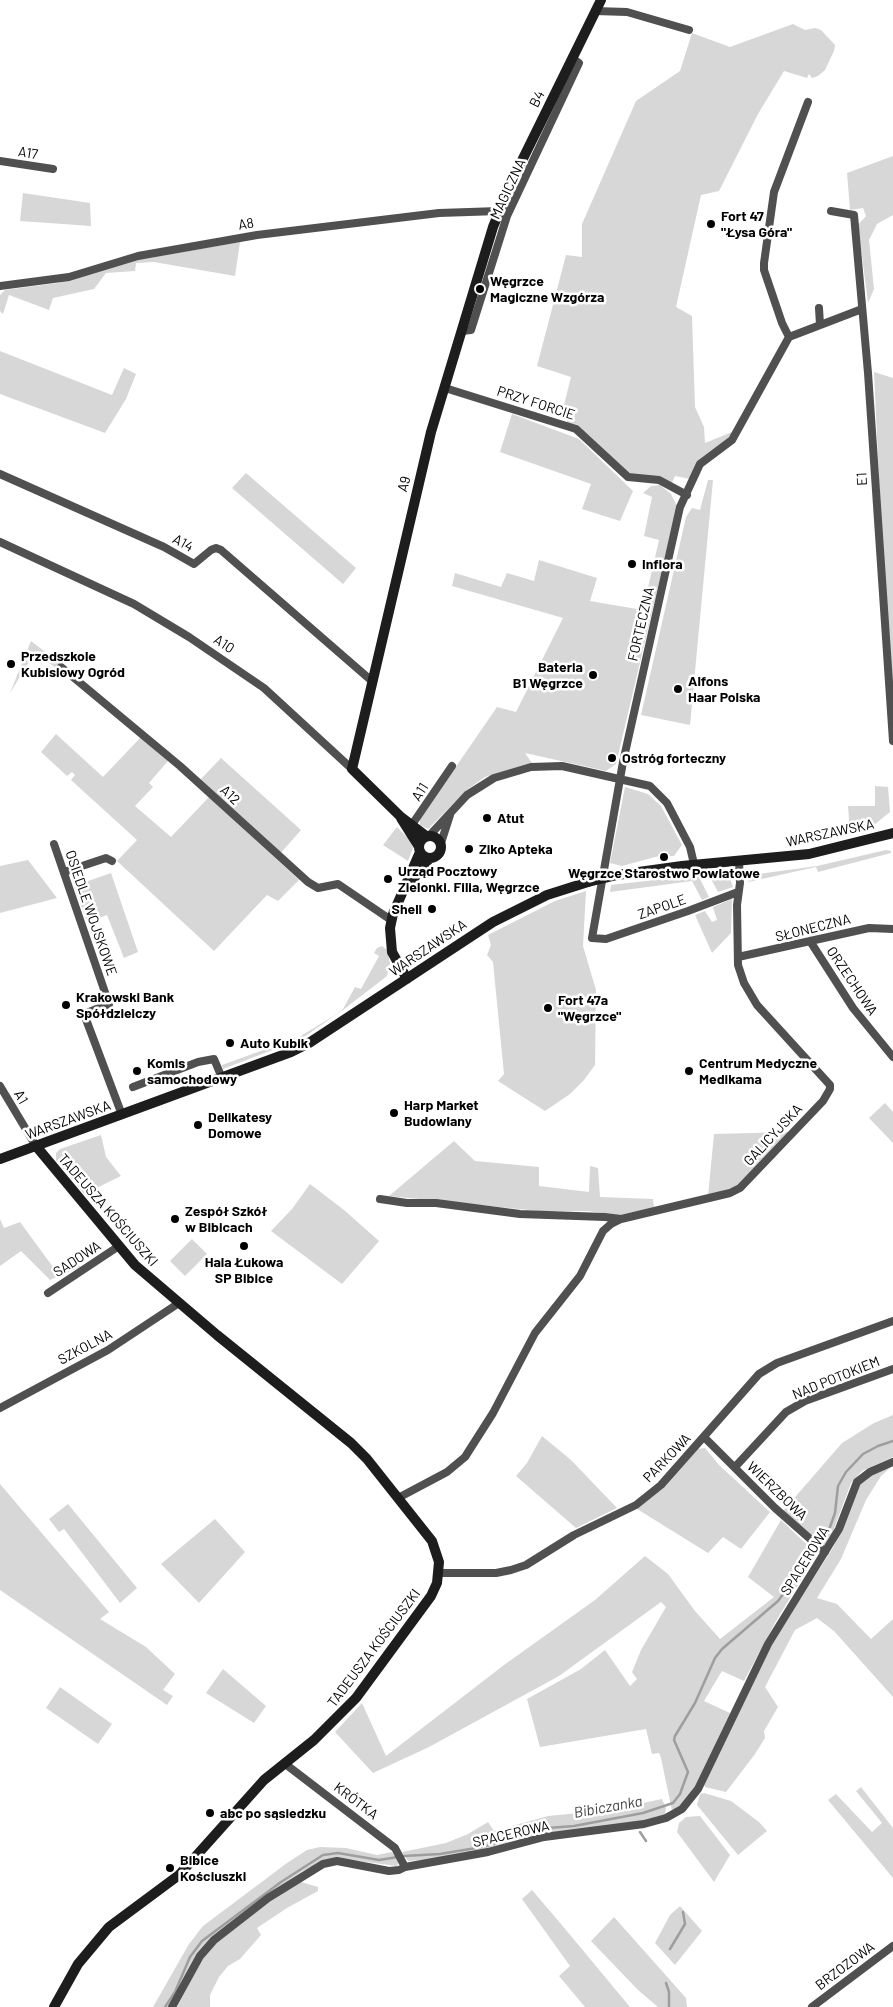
<!DOCTYPE html>
<meta charset="utf-8">
<style>
body{margin:0}
canvas{display:block;background:#fff}
</style>
<canvas width="893" height="2007"></canvas>
<script>
const g = document.querySelector('canvas').getContext('2d');
g.lineJoin = 'round';
function fill(path, color) { g.fillStyle = color; g.fill(path, 'evenodd'); }
const poly = rows => new Path2D(rows.map(r => 'M' + r).join(''));
function strokePath(path, color, width, dash) { g.strokeStyle = color; g.lineWidth = width; g.lineCap = dash ? 'butt' : 'round'; g.setLineDash(dash || []); g.stroke(path); }
function drawText(font, color, halo, rows, align = 'center') {
  g.font = font + ' Barlow,sans-serif'; g.lineWidth = 5; g.setLineDash([]); g.textBaseline = 'middle'; g.strokeStyle = halo; g.fillStyle = color; for (const [text, x, y, turn = 0] of rows) {
    g.save(); g.translate(x, y); g.rotate((+turn || 0) * Math.PI / 180); g.textAlign = isNaN(turn) ? turn : align; if (halo) g.strokeText(text, 0, 0); g.fillText(text, 0, 0); g.restore();
  }
}
const green = poly([
 [793,24,805,30,815,28,821,30,835,45,834,51,825,70,818,76,812,78,809,74,807,78,784,71,758,114,719,191,701,195,676,307,692,316,695,407,704,427,705,443,732,432,728,439,704,456,695,466,690,479,675,476,672,483,631,475,567,423,564,405,571,377,537,366,566,255,582,257,582,224,636,101,680,71,692,33,730,47],
 [893,156,893,215,877,224,869,240,874,289,868,303,858,225,866,216,863,208,850,210,847,173],
 [23,193,90,203,91,226,20,221],
 [240,242,235,276,154,262,136,263,135,271,106,273,94,289,53,298,49,310,9,295,3,314,0,311,0,295,5,290,58,283,126,262],
 [0,351,112,395,124,368,136,374,126,399,105,433,0,394],
 [874,372,893,378,893,700,884,587],
 [512,414,579,439,633,491,620,521,582,509,591,484,500,452],
 [246,473,356,568,343,584,232,488],
 [708,480,713,480,690,725,641,715,686,517,692,508,700,510],
 [660,485,671,494,677,506,616,764,606,771,525,753,532,763,485,777,468,789,428,829,420,825,420,819,497,707,516,712,563,618,452,586,455,573,501,587,507,573,534,581,539,560,597,578,590,601,637,609,644,605,659,540,644,536,652,497,643,493,651,486],
 [31,641,61,664,57,669,35,652,10,693],
 [56,734,103,777,141,737,168,761,149,783,153,787,135,806,171,837,209,797,299,880,278,901,267,895,214,951,117,861,137,840,71,780,75,775,72,772,67,776,41,752],
 [221,758,301,830,279,855,200,780],
 [875,786,888,787,890,812,875,824,850,832,848,806,875,806],
 [625,787,648,794,661,806,682,845,674,856,659,856,622,866,610,863],
 [397,827,409,839,413,848,408,861,383,845],
 [886,850,891,851,891,853,818,872,816,867,748,882,751,875,817,866],
 [28,860,57,898,0,913,0,866],
 [111,873,138,952,124,958,107,915,87,922,74,886],
 [723,873,729,876,733,887,718,892,709,875],
 [698,875,709,897,702,900,692,881,610,892,611,885],
 [586,891,583,946,596,990,595,1065,584,1080,570,1094,545,1111,498,1081,504,1074,493,962,487,955,491,945,488,935,555,901],
 [732,899,731,933,712,953,695,915,705,911,712,922,717,920,713,907],
 [382,946,387,950,390,963,387,976,343,1010,301,1039,223,1069,222,1065,299,1037,337,1014,343,1009,355,987,361,989,379,956,374,953,377,948],
 [885,1103,893,1112,893,1143,869,1118],
 [789,1132,738,1186,708,1196,714,1134],
 [101,1135,106,1157,121,1176,84,1194,56,1160,56,1153,60,1149],
 [454,1141,475,1161,539,1167,539,1186,589,1192,590,1166,598,1168,600,1197,653,1199,654,1207,619,1215,587,1211,539,1211,389,1196],
 [310,1184,344,1210,379,1241,342,1284,271,1231,292,1209],
 [0,1219,4,1228,20,1222,53,1267,76,1259,80,1267,50,1280,21,1251,0,1266],
 [192,1239,207,1254,185,1276,170,1261],
 [893,1415,893,1457,862,1471,851,1483,829,1542,823,1546,783,1511,842,1443,874,1423],
 [542,1436,571,1460,617,1508,576,1528,516,1476,527,1463],
 [705,1448,719,1465,770,1512,741,1549,723,1537,708,1553,637,1509,666,1486,698,1449],
 [890,1468,881,1476,866,1500,841,1559,817,1598,837,1604,871,1639,893,1619,893,1697,834,1631,817,1618,795,1630,765,1687,778,1707,764,1731,765,1738,755,1754,726,1792,705,1787,704,1784,769,1648,834,1546,860,1482,870,1474],
 [0,1484,109,1612,100,1619,146,1647,175,1674,163,1690,173,1696,167,1705,0,1590],
 [68,1504,137,1588,120,1603,64,1529,59,1532,49,1519],
 [215,1519,245,1552,199,1603,161,1564],
 [781,1520,817,1554,776,1621,744,1681,722,1671,704,1701,730,1713,694,1788,681,1805,672,1811,661,1758,659,1753,652,1754,646,1729,540,1747,527,1699,581,1669,605,1650,630,1686,637,1679,632,1672,641,1650,666,1607,661,1602,559,1676,429,1747,373,1773,335,1732,362,1703,386,1756,504,1665,595,1600,645,1556,668,1574,695,1611,720,1639,774,1597,748,1577],
 [223,1669,266,1706,254,1723,206,1693],
 [60,1687,112,1724,98,1744,46,1708],
 [861,1787,893,1828,893,1878,828,1800,836,1794,872,1832,882,1823,856,1791],
 [704,1793,731,1801,759,1822,767,1831,738,1855,697,1805,700,1794],
 [662,1799,666,1808,665,1815,642,1822,441,1859,408,1861,402,1852,446,1843,468,1834,488,1822,494,1831,548,1816,610,1810],
 [700,1816,730,1855,714,1882,677,1832,679,1823,686,1817],
 [320,1847,346,1848,377,1855,392,1852,400,1861,397,1866,334,1858,303,1871,274,1890,214,1937,201,1949,168,2007,153,2007,189,1944,203,1926,287,1863,307,1850],
 [298,1881,318,1887,318,1891,287,1908,257,1928,261,1935,240,1959,228,1966,219,1977,210,1995,210,2007,177,2007,203,1958,218,1940],
 [532,1890,561,1924,630,2007,585,2007,559,1976,570,1966,522,1899],
 [680,1906,702,1931,675,1965,655,1943,670,1915],
 [614,1917,686,1998,687,2007,658,2007,638,1990,591,1941]
]);
const stream = poly([
 [640,1832,646,1841],
 [670,1949,685,1924,683,1912],
 [666,1983,669,1992,669,2007],
 [165,2007,175,1992,190,1957,202,1941,281,1882,323,1855,338,1853,379,1860,404,1856,440,1854,482,1847,548,1828,574,1826,643,1813,673,1803,680,1794,688,1772,674,1740,675,1736,695,1703,715,1658,722,1649,778,1601,800,1571,830,1527,835,1513,838,1486,846,1472,863,1454,878,1446,893,1441]
]);
const street = poly([
 [595,11,627,12,689,30],
 [0,161,53,169],
 [831,211,854,215,868,373,893,741],
 [0,286,69,277,138,256,257,235,439,213,499,211],
 [819,308,820,325],
 [462,331,471,330,507,216,579,63,572,58],
 [789,337,782,323,764,270,764,263,774,192,808,102],
 [445,388,576,429,628,477,659,480,687,495],
 [0,474,164,547,194,564,211,550,216,548,221,550,373,682],
 [0,542,134,604,189,637,264,688,352,769],
 [61,667,180,766,308,882,318,888,338,884,391,920],
 [409,829,452,766],
 [429,836,467,795,494,778,531,767,562,766,650,786,667,803,690,847,694,864],
 [441,843,450,815],
 [54,844,109,1004,84,1014,122,1115],
 [64,872,106,858,112,861],
 [738,892,688,911,606,939,592,938,623,762,680,507,700,464,732,440,789,337,862,309],
 [810,941,853,1008,893,1057],
 [738,957,869,928,893,929],
 [0,1086,36,1146],
 [133,1087,198,1062,214,1059,222,1078],
 [380,1199,407,1203,436,1203,520,1214,605,1217,621,1219],
 [48,1293,119,1246],
 [0,1408,108,1350,179,1303],
 [705,1438,775,1508,825,1552],
 [735,1467,786,1412,805,1401,893,1369],
 [398,1498,447,1472,465,1457,493,1413,535,1333,580,1276,603,1231,611,1224,621,1219,730,1193,740,1188,823,1101,830,1089,830,1085,757,1005,744,983,738,965,737,905,740,883,739,861],
 [439,1573,496,1573,511,1570,526,1565,574,1535,636,1505,661,1485,759,1374,777,1363,893,1321],
 [284,1763,395,1848,405,1867],
 [172,2007,200,1956,214,1940,268,1898,323,1864,337,1861,389,1871,399,1870,405,1867,488,1852,544,1837,644,1824,666,1818,682,1809,698,1789,768,1644,839,1529,857,1482,870,1472,893,1462],
 [812,2007,893,1946]
]);
const secondary = poly([
 [401,818,418,845],
 '419 847a11 11 0 1 1 22 0a11 11 0 1 1-22 0Z',
 [426,836,401,817,352,769,431,432,493,227,511,183,601,0],
 [617,875,682,866,809,854,893,833],
 [411,882,429,859],
 [407,979,392,952,390,928,393,914,420,852],
 [36,1146,135,1265,217,1335,351,1443,367,1459,432,1541,439,1562,437,1583,431,1596,356,1698,314,1740,264,1780,179,1875,109,1927,78,1964,54,2007],
 [0,1159,291,1052,309,1043,493,922,547,895,588,882]
]);
const secondaryBridge = poly([
 [588,882,617,875]
]);
const markers = [
 [711,224,5,"#000"],
 [480,289,5,"#000"],
 [632,564,5,"#000"],
 [11,664,5,"#000"],
 [593,675,5,"#000"],
 [678,689,5,"#000"],
 [612,758,5,"#000"],
 [487,818,5,"#000"],
 [469,849,5,"#000"],
 [664,857,5,"#000"],
 [388,879,5,"#000"],
 [432,909,5,"#000"],
 [66,1005,5,"#000"],
 [548,1008,5,"#000"],
 [230,1043,5,"#000"],
 [137,1071,5,"#000"],
 [689,1071,5,"#000"],
 [394,1113,5,"#000"],
 [198,1125,5,"#000"],
 [175,1219,5,"#000"],
 [244,1246,5,"#000"],
 [210,1813,5,"#000"],
 [170,1868,5,"#000"]
];
const streetNames = [
 ["B4",537,99,-64],
 ["A17",28,153,9],
 ["MAGICZNA",508,189,-65],
 ["A8",246,224,-9],
 ["PRZY FORCIE",536,403,18],
 ["E1",862,479,-93],
 ["A9",404,484,-75],
 ["A14",183,543,29],
 ["FORTECZNA",641,624,-77],
 ["A10",224,644,33],
 ["A11",420,792,-57],
 ["A12",230,795,43],
 ["WARSZAWSKA",830,833,-12],
 ["ZAPOLE",662,907,-19],
 ["OSIEDLE WOJSKOWE",91,913,71],
 ["SŁONECZNA",813,928,-14],
 ["WARSZAWSKA",428,948,-34],
 ["ORZECHOWA",852,981,56],
 ["A1",21,1097,60],
 ["WARSZAWSKA",68,1120,-20],
 ["GALICYJSKA",773,1135,-47],
 ["TADEUSZA KOŚCIUSZKI",108,1210,49],
 ["SADOWA",77,1259,-33],
 ["SZKOLNA",85,1347,-28],
 ["NAD POTOKIEM",836,1378,-22],
 ["PARKOWA",667,1458,-46],
 ["WIERZBOWA",777,1491,44],
 ["SPACEROWA",805,1561,-58],
 ["TADEUSZA KOŚCIUSZKI",374,1648,-53],
 ["KRÓTKA",356,1801,37],
 ["SPACEROWA",511,1834,-13],
 ["BRZOZOWA",845,1966,-37]
];
const poiNames = [
 ["Fort 47",721,216],
 ["\"Łysa Góra\"",721,232],
 ["Węgrzce",490,281],
 ["Magiczne Wzgórza",490,297],
 ["Inflora",642,564],
 ["Przedszkole",21,656],
 ["Kubisiowy Ogród",21,672],
 ["Bateria",583,667,"right"],
 ["B1 Węgrzce",583,683,"right"],
 ["Alfons",688,681],
 ["Haar Polska",688,697],
 ["Ostróg forteczny",622,758],
 ["Atut",497,818],
 ["Ziko Apteka",479,849],
 ["Urząd Pocztowy",398,871],
 ["Zielonki. Filia, Węgrzce",398,887],
 ["Węgrzce Starostwo Powiatowe",664,873,"center"],
 ["Shell",422,909,"right"],
 ["Krakowski Bank",76,997],
 ["Spółdzielczy",76,1013],
 ["Fort 47a",558,1000],
 ["\"Węgrzce\"",558,1016],
 ["Auto Kubik",240,1043],
 ["Komis",147,1063],
 ["samochodowy",147,1079],
 ["Centrum Medyczne",699,1063],
 ["Medikama",699,1079],
 ["Harp Market",404,1105],
 ["Budowlany",404,1121],
 ["Delikatesy",208,1117],
 ["Domowe",208,1133],
 ["Zespół Szkół",185,1211],
 ["w Bibicach",185,1227],
 ["Hala Łukowa",244,1262,"center"],
 ["SP Bibice",244,1278,"center"],
 ["abc po sąsiedzku",220,1813],
 ["Bibice",180,1860],
 ["Kościuszki",180,1876]
];
const waterNames = [
 ["Bibiczanka",608,1807,-10]
];
fill(green, '#d7d7d7');
strokePath(stream, '#9e9e9e', 2.5);
strokePath(street, '#505050', 8);
strokePath(secondary, '#1d1d1d', 10);
strokePath(secondaryBridge, '#1d1d1d', 10);
for (const [x, y, r, color] of markers) { const dot = new Path2D(); dot.arc(x, y, r, 0, 2 * Math.PI); g.fillStyle = color; g.fill(dot); strokePath(dot, '#fff', 2); }
drawText('14px', '#000', '#fff', streetNames);
drawText('bold 14px', '#000', '#fff', poiNames, 'left');
drawText('italic 15px', '#3f3f3f', '#fff', waterNames);
</script>
